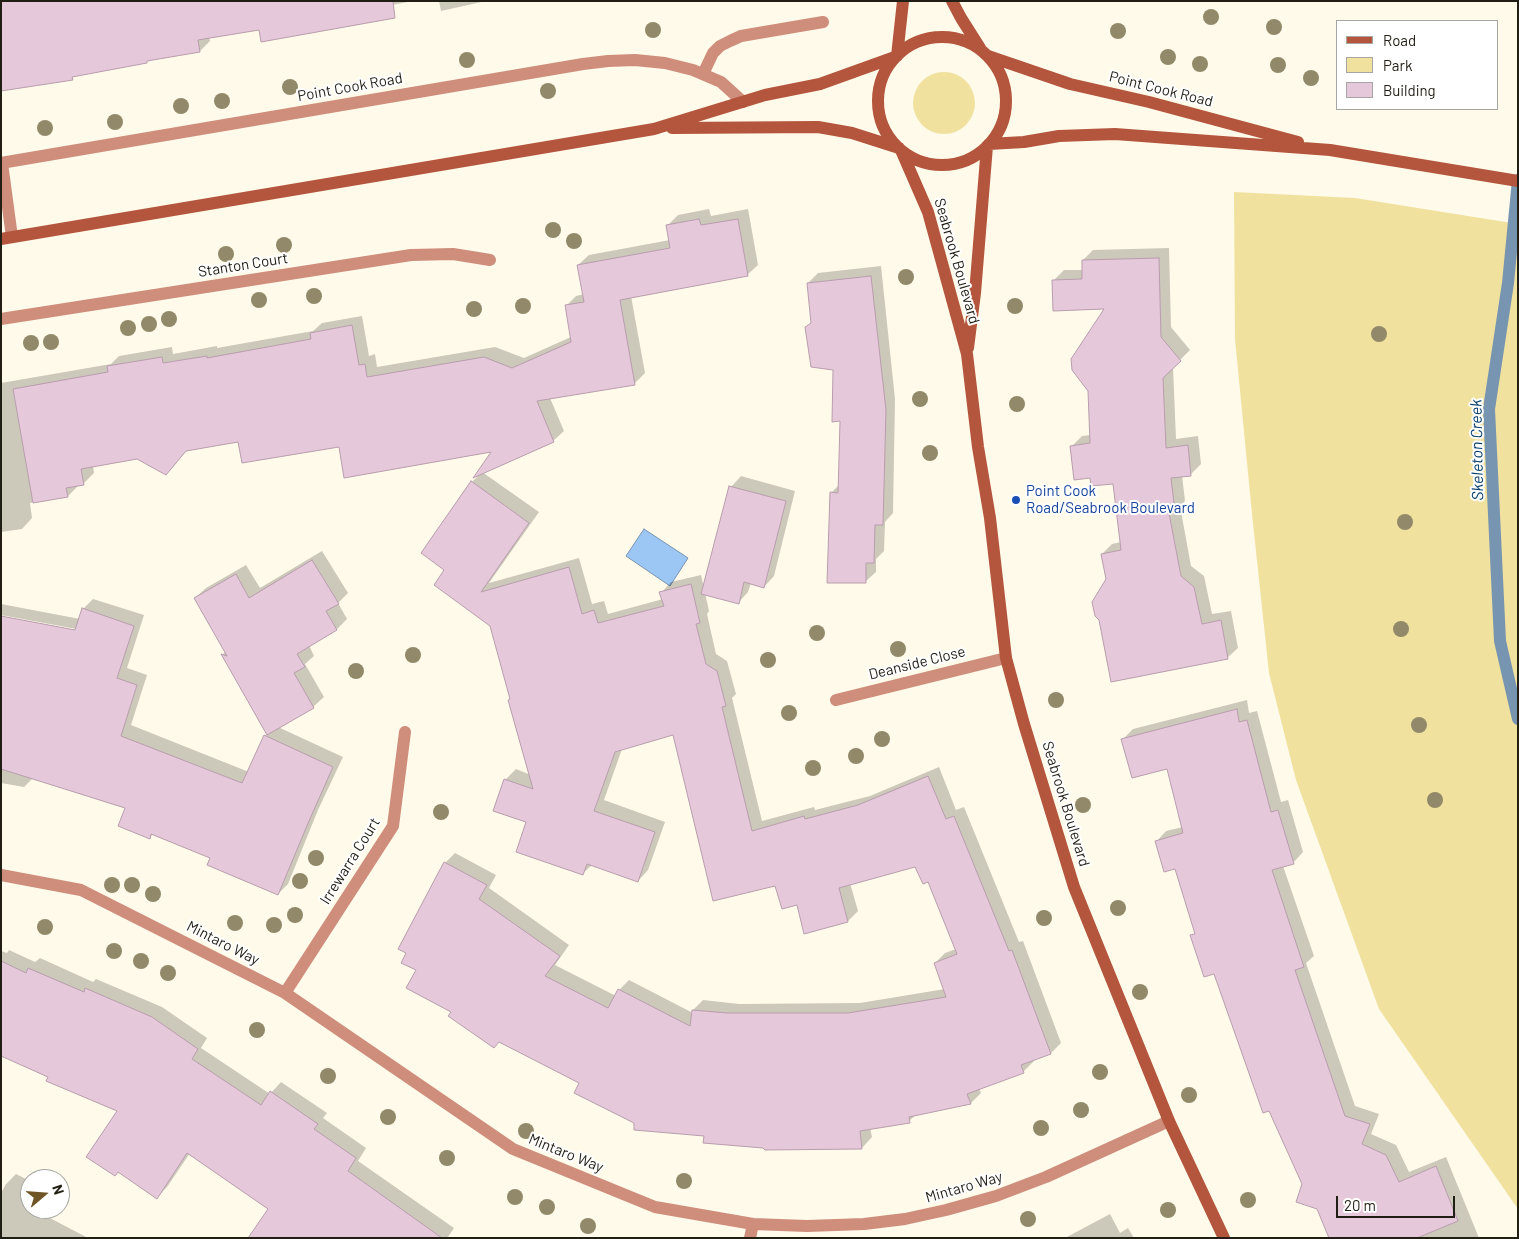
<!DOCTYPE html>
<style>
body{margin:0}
#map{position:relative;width:1519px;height:1239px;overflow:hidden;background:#fffae9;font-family:Barlow,sans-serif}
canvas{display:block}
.frame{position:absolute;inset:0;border:2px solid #211e14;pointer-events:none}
.legend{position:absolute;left:1336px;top:20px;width:162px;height:90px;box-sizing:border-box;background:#fff;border:1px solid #a6a5a1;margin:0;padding:6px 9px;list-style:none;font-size:15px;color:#211e14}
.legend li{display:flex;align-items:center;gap:10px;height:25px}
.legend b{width:25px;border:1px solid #a6a5a1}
.north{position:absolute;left:20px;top:1169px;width:50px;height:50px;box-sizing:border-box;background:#fff;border:1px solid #a6a5a1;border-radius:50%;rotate:72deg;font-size:14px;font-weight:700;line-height:20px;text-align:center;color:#211e14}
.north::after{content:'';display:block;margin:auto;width:18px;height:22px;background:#705627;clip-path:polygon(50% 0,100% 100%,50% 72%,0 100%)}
.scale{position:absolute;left:1336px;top:1196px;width:119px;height:22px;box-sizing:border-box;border:2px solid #211e14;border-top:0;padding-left:6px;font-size:15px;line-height:18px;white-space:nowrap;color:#211e14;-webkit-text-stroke:4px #fff;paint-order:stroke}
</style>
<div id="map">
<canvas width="1519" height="1239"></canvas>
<div class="frame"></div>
<ul class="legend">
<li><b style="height:6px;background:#b4553d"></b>Road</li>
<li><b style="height:14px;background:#f1e19f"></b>Park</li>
<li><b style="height:14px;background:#e5c8d9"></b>Building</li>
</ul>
<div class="north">N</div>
<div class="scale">20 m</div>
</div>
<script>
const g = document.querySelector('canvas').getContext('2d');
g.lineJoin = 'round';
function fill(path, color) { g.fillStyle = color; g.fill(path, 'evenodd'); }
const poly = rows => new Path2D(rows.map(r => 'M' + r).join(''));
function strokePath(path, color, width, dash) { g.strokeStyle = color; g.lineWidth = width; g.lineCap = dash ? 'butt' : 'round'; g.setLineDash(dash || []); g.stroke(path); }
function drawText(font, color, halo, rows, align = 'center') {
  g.font = font + ' Barlow,sans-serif'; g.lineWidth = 4; g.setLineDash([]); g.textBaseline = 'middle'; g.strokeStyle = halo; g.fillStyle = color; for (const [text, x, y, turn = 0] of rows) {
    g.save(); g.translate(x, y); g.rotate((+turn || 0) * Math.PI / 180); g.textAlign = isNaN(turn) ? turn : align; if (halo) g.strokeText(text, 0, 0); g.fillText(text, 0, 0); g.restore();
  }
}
const green = poly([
 '913 103a31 31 0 1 1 62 0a31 31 0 1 1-62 0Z',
 [1234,192,1355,198,1518,224,1518,1209,1379,1009,1296,780,1269,673,1252,514,1235,339]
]);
const water = poly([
 [644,529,688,558,670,586,626,556,644,529]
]);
const shadow = poly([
 [1,1,413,1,387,6,388,11,378,21,345,27,260,29,209,37,210,41,200,51,149,60,146,62,75,75,72,78],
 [439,1,486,1,441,11],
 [709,209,711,216,748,209,758,265,747,275,631,296,645,373,635,383,550,398,564,431,553,441,482,472,539,512,489,583,579,558,592,604,604,601,608,614,663,599,661,593,671,582,701,575,704,588,731,487,741,476,795,491,774,576,764,587,751,583,748,592,738,603,705,593,709,611,707,614,716,654,727,661,736,694,732,698,762,821,814,807,815,810,870,796,939,767,956,810,964,807,1019,942,1023,941,1061,1043,1051,1053,1033,1059,1034,1061,1023,1072,979,1088,981,1093,971,1103,917,1114,909,1121,870,1128,872,1137,862,1148,764,1147,635,1123,581,1083,453,1011,418,970,445,863,455,853,496,875,489,888,569,945,555,965,616,996,619,990,629,980,693,1013,693,1010,703,1000,739,1004,860,1003,945,989,935,963,945,953,956,949,929,880,916,865,850,883,858,911,848,921,798,903,776,884,674,734,622,749,604,800,665,822,648,870,638,881,592,865,582,874,527,821,505,780,516,769,531,775,491,625,446,570,472,482,481,473,494,450,340,446,239,440,188,449,166,474,137,458,93,466,94,473,84,483,78,484,78,486,68,496,30,503,32,518,22,529,1,532,1,383,111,364,119,356,172,347,173,354,217,346,217,348,313,331,322,323,362,316,369,356,375,354,377,367,495,347,524,358,571,337,566,306,576,296,584,294,578,265,589,255,670,240,667,226,678,215],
 [1169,248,1171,327,1190,350,1173,367,1176,439,1198,436,1201,464,1191,474,1182,475,1185,501,1180,506,1191,566,1204,576,1212,614,1231,611,1238,648,1227,658,1107,579,1102,554,1112,544,1121,542,1114,482,1091,476,1072,446,1082,436,1091,435,1107,307,1053,281,1064,270,1083,270,1083,260,1093,250],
 [881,266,895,399,893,513,885,522,884,551,876,559,876,572,865,582,831,493,839,485,841,420,835,369,806,328,812,322,808,283,818,273],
 [322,551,348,593,338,603,347,619,337,629,309,645,314,656,305,664,324,697,313,707,278,727,343,757,318,810,288,884,278,894,212,857,153,834,150,837,126,808,33,778,24,787,1,783,1,617,81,633,82,630,1,615,1,604,80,619,83,609,93,599,144,615,127,668,147,675,131,725,249,772,265,736,268,733,223,654,226,651,195,598,206,588,246,565,260,588],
 [1247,700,1249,713,1257,711,1281,802,1288,800,1303,852,1293,863,1283,866,1314,956,1306,963,1355,1106,1379,1114,1371,1134,1396,1145,1409,1172,1446,1157,1479,1238,1331,1238,1318,1208,1303,1184,1269,1110,1215,972,1192,936,1196,931,1176,867,1156,842,1166,831,1183,827,1168,768,1123,739,1133,729],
 [9,950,35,962,40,958,93,982,96,979,162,1007,207,1038,201,1048,270,1094,281,1082,327,1113,323,1118,366,1148,358,1161,454,1228,448,1237,450,1238,250,1238,270,1208,190,1153,167,1187,157,1197,119,1110,49,1076,1,1055,1,951,7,953],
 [16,1174,30,1181,30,1209,50,1209,46,1216,88,1238,1,1238,1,1193,6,1184],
 [1110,1214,1120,1233,1128,1228,1134,1238,1065,1238]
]);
const stream = poly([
 [1518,180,1508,283,1489,409,1500,641,1518,719]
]);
const building = poly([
 [1,1,393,1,395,18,261,42,259,30,198,40,200,52,147,61,147,63,72,77,73,80,1,91,1,1],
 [699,219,701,225,738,219,748,276,620,300,635,385,537,401,554,442,473,478,491,452,344,478,339,447,242,463,238,442,186,451,166,475,137,459,81,469,84,485,66,488,68,497,33,503,13,389,108,372,107,366,162,357,163,363,207,356,207,358,311,339,310,333,352,325,359,365,365,364,367,377,484,357,512,368,571,342,565,305,584,302,577,265,670,248,666,225,699,219],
 [1159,258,1161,337,1181,361,1163,378,1166,448,1188,445,1191,476,1171,478,1175,512,1169,513,1181,576,1194,587,1202,624,1221,620,1228,659,1111,682,1099,620,1095,616,1092,602,1106,579,1101,554,1121,550,1113,484,1091,486,1090,478,1074,480,1070,446,1090,443,1088,391,1072,370,1071,359,1104,309,1053,311,1052,280,1082,279,1082,260,1159,258],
 [871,276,886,410,883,525,875,525,874,563,866,563,866,583,827,583,830,492,838,493,840,421,832,422,833,370,811,367,805,327,811,323,807,283,871,276],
 [471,481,529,523,481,592,569,567,582,614,594,610,598,623,664,606,659,592,691,584,700,623,696,624,706,664,717,671,726,706,722,707,752,831,804,816,805,819,858,805,928,776,946,819,954,816,1009,951,1012,950,1051,1054,1021,1065,1024,1073,967,1094,971,1104,909,1117,910,1123,860,1131,862,1149,765,1150,763,1148,703,1143,704,1136,634,1130,634,1123,574,1093,579,1083,499,1042,494,1048,448,1016,451,1012,406,988,416,970,401,963,406,953,398,949,444,862,487,885,479,899,560,956,545,976,608,1008,618,989,690,1026,692,1010,728,1013,848,1013,946,997,934,963,957,954,928,882,923,884,915,867,839,888,848,922,804,934,797,905,782,909,775,886,713,901,673,735,615,752,594,811,655,832,638,882,587,864,583,875,516,852,526,822,493,811,504,779,533,789,508,700,510,699,490,626,434,585,444,570,421,553,471,481],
 [729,486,786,501,764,588,744,582,739,604,701,594,729,486],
 [312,560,339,604,326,611,337,630,297,654,305,667,294,673,314,708,267,735,221,654,227,656,194,598,236,574,249,598,312,560],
 [82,608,134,626,117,678,137,685,121,736,242,783,264,735,333,767,309,821,278,895,207,865,210,858,151,834,150,839,118,826,125,808,1,769,1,616,75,630,82,608],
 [1237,709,1239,722,1247,720,1271,812,1278,810,1294,864,1272,870,1304,967,1295,970,1345,1116,1370,1124,1362,1144,1386,1155,1399,1182,1436,1166,1458,1221,1417,1238,1329,1238,1317,1209,1296,1202,1302,1184,1269,1111,1263,1113,1214,974,1204,977,1190,935,1195,934,1175,869,1164,872,1155,841,1183,833,1167,769,1132,778,1121,739,1237,709],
 [1,961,26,973,28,968,84,992,85,988,152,1017,198,1049,192,1059,261,1105,270,1091,318,1124,314,1129,356,1158,348,1171,442,1238,248,1238,268,1209,187,1153,157,1199,118,1172,115,1176,86,1157,117,1111,46,1081,48,1077,1,1056,1,961]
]);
const lane = poly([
 [703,74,713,53,720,46,730,41,741,36,823,22],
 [1,163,583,64,608,61,635,60,665,63,693,70,721,82,743,102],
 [2,163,12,237]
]);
const street = poly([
 [1,319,411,255,453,254,490,260],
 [836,700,1006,658],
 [1,875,81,890,285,993,513,1149,655,1207,753,1224,807,1226,864,1224,905,1219,946,1210,996,1196,1046,1177,1169,1121],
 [285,993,393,826,405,732],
 [750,1238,753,1224]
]);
const secondary = poly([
 [952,1,961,18,980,48],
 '878 101a64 64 0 1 1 128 0a64 64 0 1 1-128 0Z',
 [897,56,903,1],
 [988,56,1070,84,1149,102,1298,142],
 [672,128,818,127,852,133,899,148],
 [989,144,1024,142,1059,136,1115,134,1330,150,1518,181],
 [901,150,928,212,967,354,978,447,990,518,1006,658,1024,724,1074,887,1169,1121,1224,1238],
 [1,239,654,129,765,95,820,84,895,57],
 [968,348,975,293,987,146]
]);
const trees = [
 [1211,17],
 [1274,27],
 [653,30],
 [1118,31],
 [1168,57],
 [467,60],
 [1200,64],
 [1278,65],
 [1311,78],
 [290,87],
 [548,91],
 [222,101],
 [181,106],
 [115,122],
 [45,128],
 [553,230],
 [574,241],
 [284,245],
 [226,254],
 [906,277],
 [314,296],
 [259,300],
 [523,306],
 [1015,306],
 [474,309],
 [169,319],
 [149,324],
 [128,328],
 [1379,334],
 [51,342],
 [31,343],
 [920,399],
 [1017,404],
 [930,453],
 [1405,522],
 [1401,629],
 [817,633],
 [898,649],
 [413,655],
 [768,660],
 [356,671],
 [1056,700],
 [789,713],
 [1419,725],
 [882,739],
 [856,756],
 [813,768],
 [1435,800],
 [1083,805],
 [441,812],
 [316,858],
 [300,881],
 [112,885],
 [132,885],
 [153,894],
 [1118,908],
 [295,915],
 [1044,918],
 [235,923],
 [274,925],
 [45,927],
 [114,951],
 [141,961],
 [168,973],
 [1140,992],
 [257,1030],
 [1100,1072],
 [328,1076],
 [1189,1095],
 [1081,1110],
 [388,1117],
 [1041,1128],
 [526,1131],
 [447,1158],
 [684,1181],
 [515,1197],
 [1248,1200],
 [547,1207],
 [1168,1210],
 [1028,1219],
 [588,1226]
];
const markers = [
 [1016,500,5,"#1a4fb4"]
];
const streetNames = [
 ["Point Cook Road",350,87,-10],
 ["Point Cook Road",1161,89,14],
 ["Seabrook Boulevard",957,261,74],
 ["Stanton Court",243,265,-9],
 ["Deanside Close",917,663,-14],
 ["Seabrook Boulevard",1066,804,73],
 ["Irrewarra Court",350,861,-58],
 ["Mintaro Way",223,943,27],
 ["Mintaro Way",566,1153,22],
 ["Mintaro Way",964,1187,-16]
];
const transitNames = [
 ["Point Cook",1026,491],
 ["Road/Seabrook Boulevard",1026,508]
];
const waterNames = [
 ["Skeleton Creek",1477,450,-91]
];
fill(green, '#f1e19f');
fill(water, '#9cc6f3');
strokePath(water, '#7794b0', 1);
fill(shadow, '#0003');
strokePath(stream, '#7794b0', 12);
fill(building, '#e5c8d9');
strokePath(building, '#b89dad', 1);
strokePath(lane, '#cf8d7c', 12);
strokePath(street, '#cf8d7c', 12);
strokePath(secondary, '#b4553d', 12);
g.fillStyle = '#918969';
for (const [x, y] of trees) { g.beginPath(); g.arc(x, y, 8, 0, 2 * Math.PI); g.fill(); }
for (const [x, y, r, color] of markers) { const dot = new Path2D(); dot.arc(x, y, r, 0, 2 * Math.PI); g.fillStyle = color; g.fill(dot); strokePath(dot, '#fff', 2); }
drawText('15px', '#211e14', '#fff', streetNames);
drawText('15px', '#164399', '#fff', transitNames, 'left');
drawText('italic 16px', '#083e6c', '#fff', waterNames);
</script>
